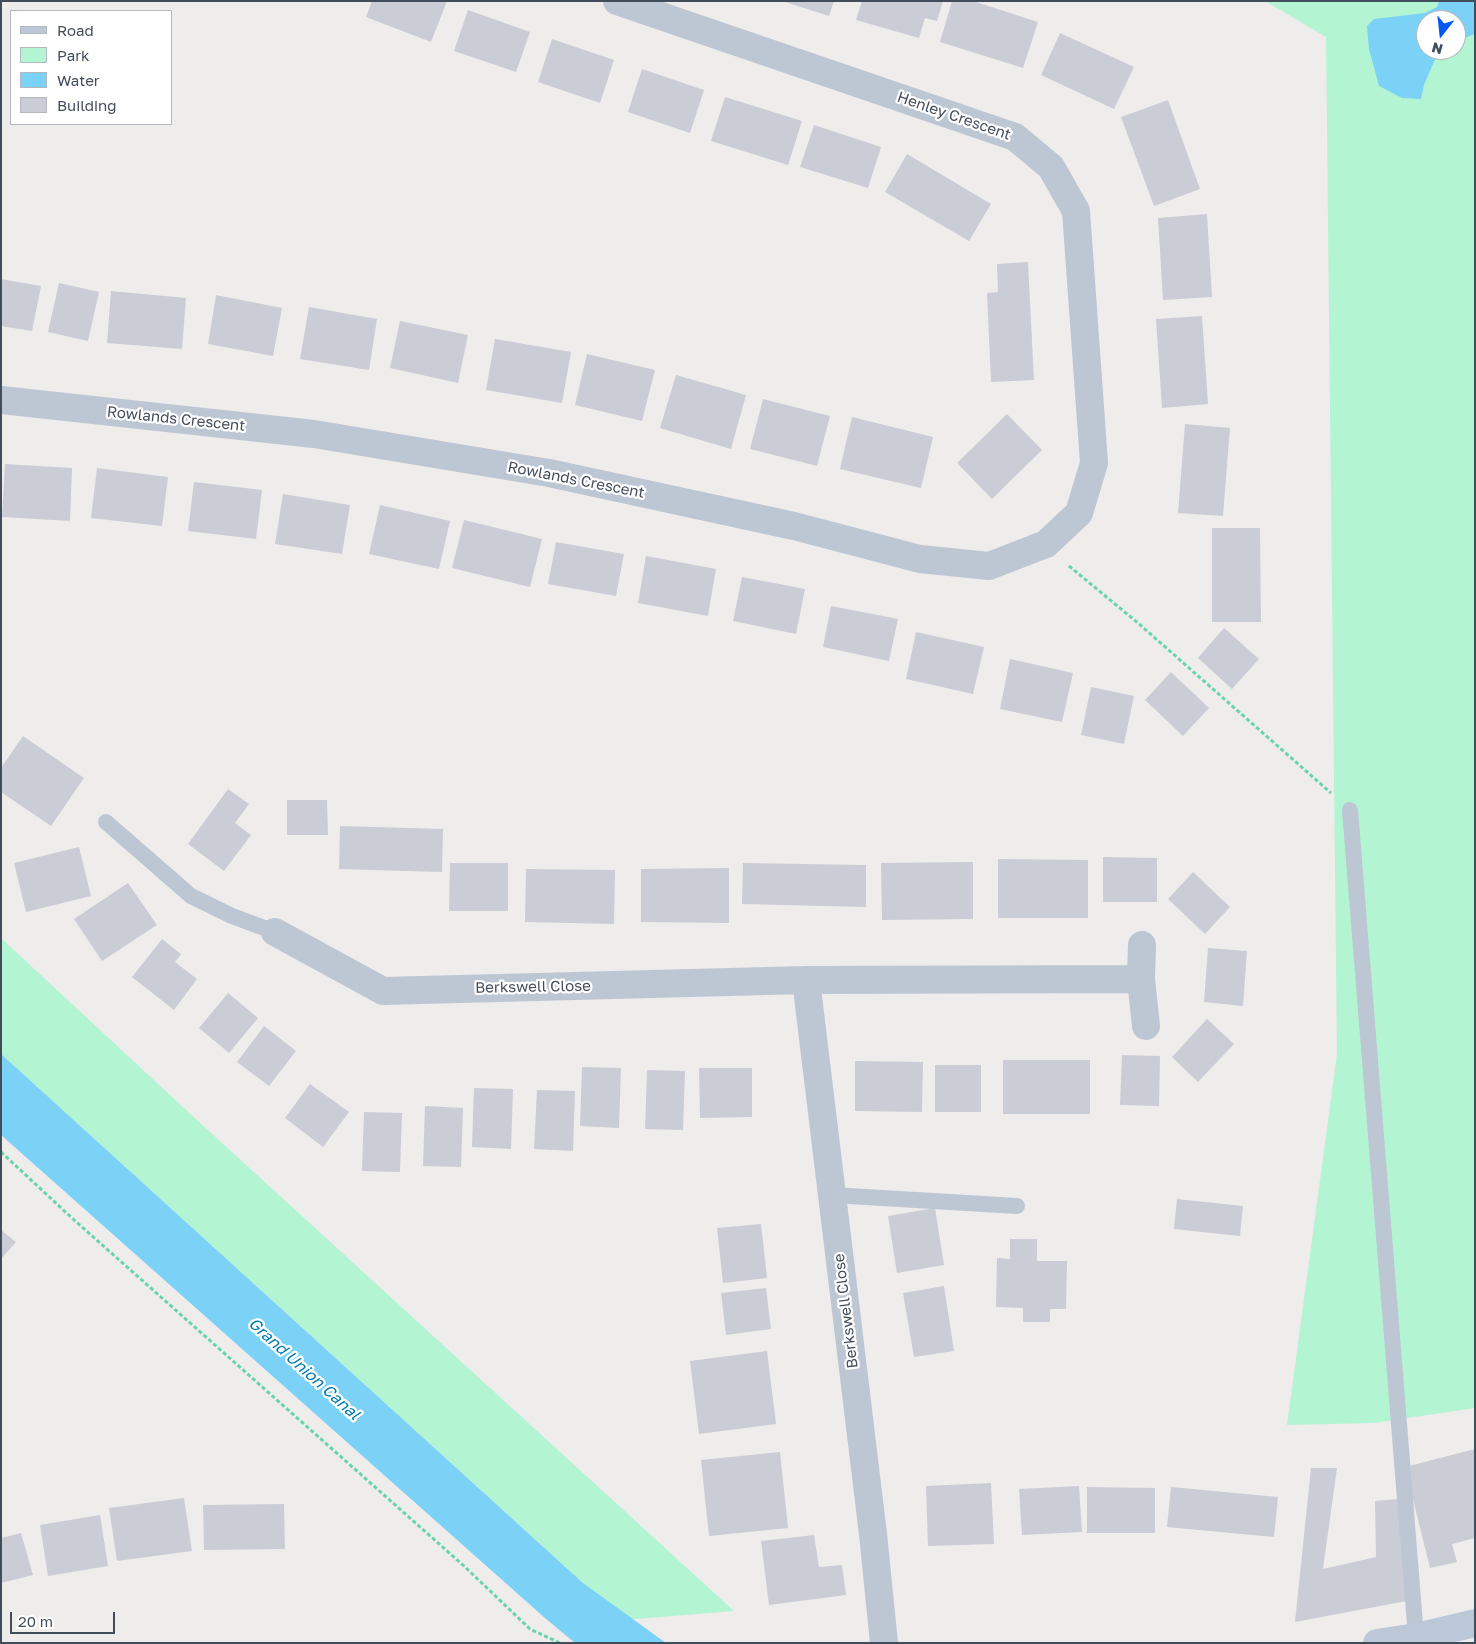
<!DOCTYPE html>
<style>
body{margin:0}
#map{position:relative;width:1476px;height:1644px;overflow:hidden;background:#efecec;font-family:"Golos Text",sans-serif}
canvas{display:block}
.frame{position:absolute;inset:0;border:2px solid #424d5c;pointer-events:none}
.legend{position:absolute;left:10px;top:10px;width:162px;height:115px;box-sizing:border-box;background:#fff;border:1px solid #b3b8be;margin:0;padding:6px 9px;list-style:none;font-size:15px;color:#424d5c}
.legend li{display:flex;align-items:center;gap:10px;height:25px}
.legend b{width:25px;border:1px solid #b3b8be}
.north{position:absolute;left:1416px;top:10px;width:50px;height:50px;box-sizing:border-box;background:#fff;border:1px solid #b3b8be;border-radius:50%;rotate:196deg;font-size:14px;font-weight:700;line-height:20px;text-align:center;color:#424d5c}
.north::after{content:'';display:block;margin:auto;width:18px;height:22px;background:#0357f2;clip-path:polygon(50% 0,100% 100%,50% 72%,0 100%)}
.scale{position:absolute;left:10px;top:1612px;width:105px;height:22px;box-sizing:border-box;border:2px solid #424d5c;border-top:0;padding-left:6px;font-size:15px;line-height:18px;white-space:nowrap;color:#424d5c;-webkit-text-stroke:4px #fff;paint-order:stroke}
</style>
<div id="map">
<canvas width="1476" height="1644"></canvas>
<div class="frame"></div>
<ul class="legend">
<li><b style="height:6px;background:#bcc7d8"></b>Road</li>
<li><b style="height:14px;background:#b3f4d2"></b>Park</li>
<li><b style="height:14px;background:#7bd2f6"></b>Water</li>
<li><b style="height:14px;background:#cacdd5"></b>Building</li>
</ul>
<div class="north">N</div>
<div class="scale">20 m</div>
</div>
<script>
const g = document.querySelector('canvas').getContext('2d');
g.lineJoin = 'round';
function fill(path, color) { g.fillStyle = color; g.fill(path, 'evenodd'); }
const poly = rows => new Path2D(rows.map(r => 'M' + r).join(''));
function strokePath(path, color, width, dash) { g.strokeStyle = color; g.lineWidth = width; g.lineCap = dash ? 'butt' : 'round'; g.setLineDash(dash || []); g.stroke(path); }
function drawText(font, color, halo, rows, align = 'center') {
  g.font = font + ' "Golos Text",sans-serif'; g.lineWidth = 4.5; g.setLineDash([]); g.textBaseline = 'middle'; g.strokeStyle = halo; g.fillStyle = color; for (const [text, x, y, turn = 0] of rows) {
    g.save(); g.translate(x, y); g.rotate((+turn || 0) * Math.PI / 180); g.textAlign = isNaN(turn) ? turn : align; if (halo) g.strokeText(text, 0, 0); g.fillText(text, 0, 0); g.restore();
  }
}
const green = poly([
 [1265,1,1475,1,1475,1408,1374,1423,1287,1425,1337,1054,1326,37],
 [1426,20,1456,20,1456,50,1426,50],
 [1,938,198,1121,734,1611,624,1620,1,1054]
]);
const water = poly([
 [1439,1,1475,1,1475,34,1456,41,1456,20,1426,20,1426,50,1439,50,1424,85,1421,99,1402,98,1379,86,1369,49,1367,26,1374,19,1425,13,1437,7],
 [1,1054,583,1583,666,1643,575,1643,545,1618,1,1135]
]);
const building = poly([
 [372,1,447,1,431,42,366,17],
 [782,1,834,1,829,16],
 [862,1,943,1,937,21,925,18,919,38,856,20],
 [952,1,973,1,1038,22,1023,68,940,42],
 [468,10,530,32,516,72,454,51],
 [1060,33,1134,67,1114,109,1041,75],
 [552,39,614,60,600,103,538,82],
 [642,69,704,90,690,133,628,112],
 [725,97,802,121,788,165,711,141],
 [1168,100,1200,189,1154,206,1121,117],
 [814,125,881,147,868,188,800,167],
 [907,154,991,204,969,241,885,192],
 [1207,214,1212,297,1163,300,1158,218],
 [1028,262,1034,380,991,382,987,293,998,292,997,264],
 [1,279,41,286,32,331,1,326],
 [59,283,99,292,88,341,48,332],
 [111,291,186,298,182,349,107,343],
 [216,295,282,308,273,356,208,344],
 [309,307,377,319,369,370,300,359],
 [1202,316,1208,404,1162,408,1156,319],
 [400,321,468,335,458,383,390,368],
 [495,339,571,352,562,403,486,390],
 [587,354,655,370,642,421,575,405],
 [676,375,746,395,731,449,660,428],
 [763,399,830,416,817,466,750,449],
 [1007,414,1042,450,992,499,957,463],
 [852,417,933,437,921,488,840,469],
 [1185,424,1230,428,1223,516,1178,513],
 [5,464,72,468,70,521,2,517],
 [97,468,168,477,162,526,91,518],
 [194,482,262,490,256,539,188,531],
 [283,494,350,505,342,554,275,544],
 [380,505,450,521,439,569,369,554],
 [464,520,542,539,530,587,452,568],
 [1212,528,1260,528,1261,622,1212,622],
 [556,542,624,554,616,596,548,584],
 [646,556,716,569,708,616,638,603],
 [742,577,805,589,796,634,733,621],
 [831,606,898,619,889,661,823,647],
 [1224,628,1259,659,1232,689,1198,658],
 [916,632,984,647,973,694,906,679],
 [1010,659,1073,673,1062,722,1000,709],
 [1171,672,1209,708,1183,736,1145,700],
 [1091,687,1134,696,1124,744,1081,735],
 [23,736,84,778,51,826,1,792,1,768],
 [228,789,249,804,235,823,251,835,224,871,188,844],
 [287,800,327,800,328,835,287,835],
 [340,826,443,829,442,872,339,869],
 [79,847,91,896,26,912,14,863],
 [1103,857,1157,858,1157,902,1103,902],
 [998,859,1088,860,1088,918,998,918],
 [973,862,973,919,882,920,881,863],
 [450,863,508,863,508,911,449,911],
 [743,863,866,865,866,907,742,904],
 [729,868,729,923,641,922,641,869],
 [526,869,615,870,614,924,525,922],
 [1193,872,1230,907,1205,934,1168,899],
 [128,883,157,925,102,961,74,919],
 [162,939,181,954,175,962,197,979,174,1010,132,977],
 [1208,948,1247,951,1243,1006,1204,1002],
 [228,993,258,1018,229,1053,199,1028],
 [1207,1019,1234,1044,1198,1082,1172,1057],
 [264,1026,296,1051,269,1086,237,1062],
 [1122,1055,1160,1056,1159,1106,1120,1105],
 [1003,1060,1090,1060,1090,1114,1003,1114],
 [855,1061,923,1062,922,1112,855,1111],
 [935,1065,981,1065,981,1112,935,1112],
 [582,1067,621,1068,619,1128,580,1126],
 [699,1068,752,1068,752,1117,700,1118],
 [647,1070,685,1071,683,1130,645,1129],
 [310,1084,349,1112,323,1147,285,1118],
 [474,1088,513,1089,511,1149,472,1147],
 [537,1090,575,1091,573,1151,534,1149],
 [425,1106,463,1108,461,1167,423,1166],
 [364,1112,402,1113,400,1172,362,1171],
 [1177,1199,1243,1206,1240,1236,1174,1229],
 [935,1208,944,1265,897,1273,888,1216],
 [761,1224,767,1278,723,1283,717,1228],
 [1,1230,16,1242,1,1259],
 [1010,1239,1037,1239,1037,1261,1067,1261,1066,1309,1050,1309,1050,1322,1023,1322,1023,1308,996,1307,997,1258,1010,1259],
 [944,1286,954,1351,914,1357,903,1293],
 [766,1288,771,1329,726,1335,721,1293],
 [767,1351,776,1424,699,1434,690,1361],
 [1475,1449,1475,1538,1452,1544,1457,1562,1430,1568,1405,1467],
 [780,1452,788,1528,709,1536,701,1460],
 [1311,1468,1337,1468,1323,1569,1376,1557,1375,1501,1399,1499,1407,1601,1295,1622],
 [991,1483,994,1544,928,1546,926,1486],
 [1079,1486,1082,1532,1022,1535,1019,1489],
 [1087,1487,1155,1488,1155,1533,1087,1533],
 [1171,1487,1278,1497,1274,1537,1167,1527],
 [184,1498,192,1551,117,1561,109,1508],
 [284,1504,285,1549,204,1550,203,1505],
 [100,1515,108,1566,48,1576,40,1525],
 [21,1533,33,1575,1,1583,1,1538],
 [814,1535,819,1567,842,1565,846,1595,769,1605,761,1541]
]);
const path = poly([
 [1069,566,1138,623,1331,793],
 [1,1152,73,1219,464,1566,530,1629,560,1643]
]);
const lane = poly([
 [1350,810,1416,1637],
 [106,822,191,896,232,916,275,932],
 [832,1195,1017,1206]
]);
const street = poly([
 [1,400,314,434,549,473,794,526,920,559,989,566,1046,544,1079,513,1094,463,1076,211,1051,167,1015,137,617,1],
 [275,932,383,991,806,980,1141,979],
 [1142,945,1141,979,1146,1026],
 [806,980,873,1534,884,1643]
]);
const secondary = poly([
 [1377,1643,1416,1637,1475,1623]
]);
const streetNames = [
 ["Henley Crescent",954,116,19],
 ["Rowlands Crescent",176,419,6],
 ["Rowlands Crescent",576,480,11],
 ["Berkswell Close",533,987,-1],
 ["Berkswell Close",846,1311,-97]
];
const waterNames = [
 ["Grand Union Canal",304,1369,42]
];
fill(green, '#b3f4d2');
fill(water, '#7bd2f6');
fill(building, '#cacdd5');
strokePath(path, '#68d5a9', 3, [4, 2.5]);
strokePath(lane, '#bdc7d4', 16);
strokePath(street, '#bdc7d4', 28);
strokePath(secondary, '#bcc7d8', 28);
drawText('15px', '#424d5c', '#fff', streetNames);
drawText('italic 16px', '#007cb1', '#fff', waterNames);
</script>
